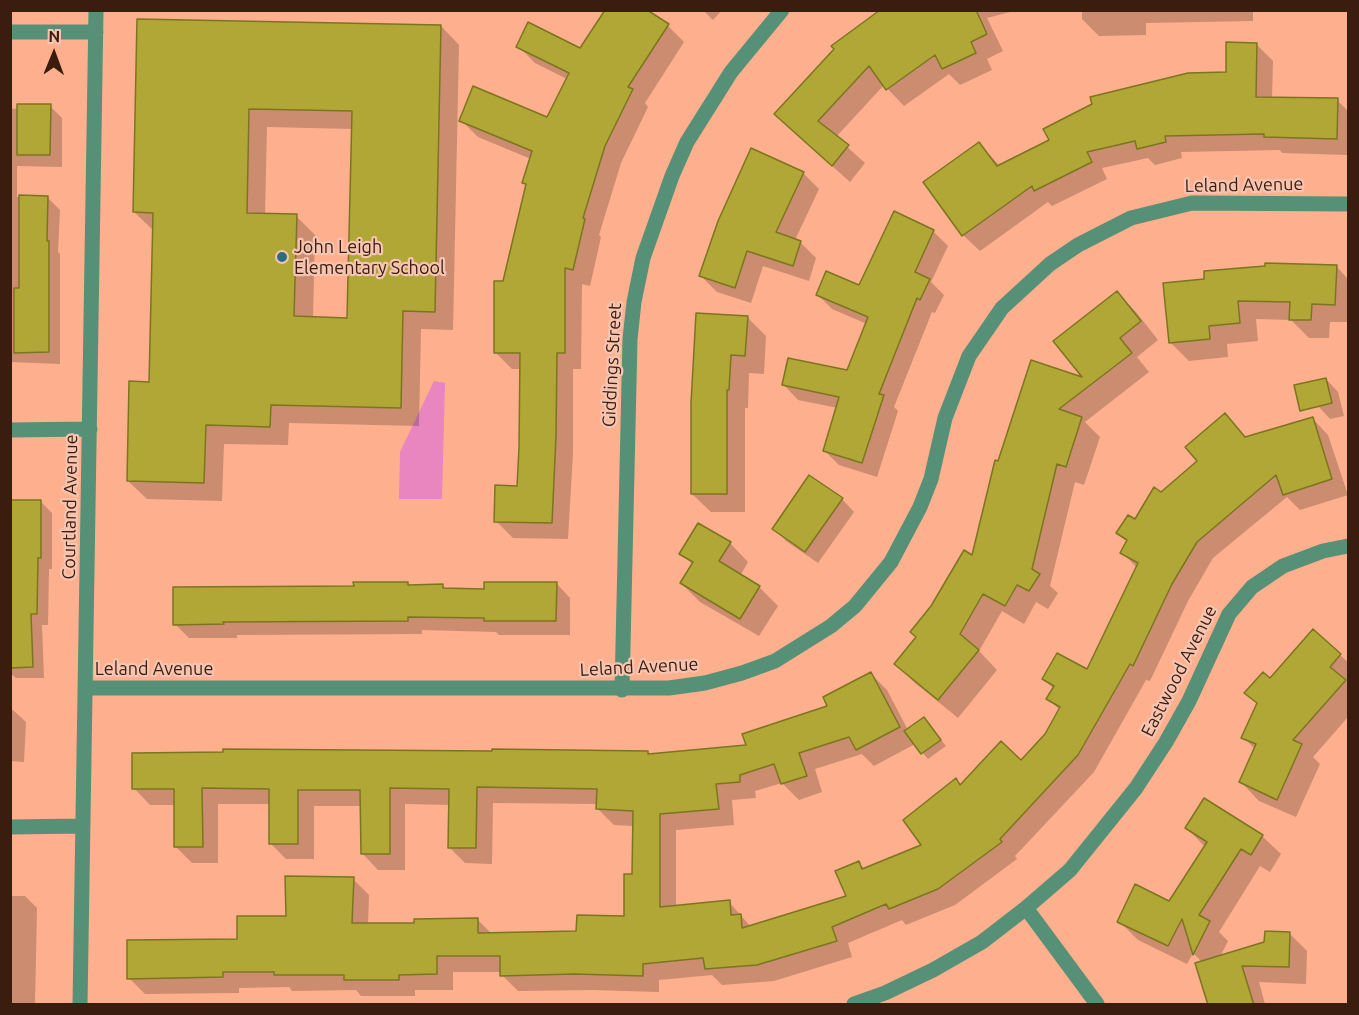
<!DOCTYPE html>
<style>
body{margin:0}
#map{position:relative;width:1359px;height:1015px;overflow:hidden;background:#feaf8d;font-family:Ubuntu,sans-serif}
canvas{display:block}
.frame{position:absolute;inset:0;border:12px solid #3b1d10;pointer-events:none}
.north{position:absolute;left:24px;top:24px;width:60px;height:60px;-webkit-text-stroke:4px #f6c5b1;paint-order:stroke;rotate:1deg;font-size:16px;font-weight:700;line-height:24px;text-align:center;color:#3b1d10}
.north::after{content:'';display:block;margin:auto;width:21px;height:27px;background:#3b1d10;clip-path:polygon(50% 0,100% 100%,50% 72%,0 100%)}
</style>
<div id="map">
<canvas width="1359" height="1015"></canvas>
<div class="frame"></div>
<div class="north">N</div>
</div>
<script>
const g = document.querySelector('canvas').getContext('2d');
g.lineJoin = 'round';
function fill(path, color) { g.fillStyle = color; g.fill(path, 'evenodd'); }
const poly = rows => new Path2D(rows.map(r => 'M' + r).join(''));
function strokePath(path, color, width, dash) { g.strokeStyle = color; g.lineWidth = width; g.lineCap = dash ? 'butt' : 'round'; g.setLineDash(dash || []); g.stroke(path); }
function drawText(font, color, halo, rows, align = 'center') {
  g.font = font + ' Ubuntu,sans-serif'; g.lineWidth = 4.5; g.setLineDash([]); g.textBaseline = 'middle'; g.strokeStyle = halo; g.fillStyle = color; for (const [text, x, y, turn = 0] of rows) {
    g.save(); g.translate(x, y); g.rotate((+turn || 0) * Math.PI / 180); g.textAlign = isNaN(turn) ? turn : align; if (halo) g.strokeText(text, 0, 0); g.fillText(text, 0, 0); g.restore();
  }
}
const green = poly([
 [434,381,445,383,442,499,399,499,400,452]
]);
const shadow = poly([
 [600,10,645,10,668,26,684,42,645,103,648,107,621,163,599,235,601,237,590,286,582,284,581,369,573,369,573,453,568,539,513,538,496,521,518,487,521,369,512,369,495,352,527,185,524,182,531,159,478,137,461,120,548,119,567,79,535,63,518,46,581,50,605,14],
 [703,10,722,10,713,20],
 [883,10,1018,10,987,18,1003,51,987,59,992,70,960,85,949,74,904,106,884,85,836,137,865,163,850,182,792,130],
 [1082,10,1253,10,1253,21,1146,23,1146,35,1099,36,1082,19],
 [138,20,441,26,459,45,453,330,421,329,419,426,289,423,288,445,224,444,222,501,147,499,128,481,151,383,153,230,134,212],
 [267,127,353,129,349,319,313,318,315,235,296,216,265,215],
 [1256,44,1273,61,1272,98,1337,100,1348,111,1348,155,1282,153,1280,150,1181,152,1182,158,1155,165,1148,158,1102,168,1107,179,1052,206,1048,202,980,251,963,235,979,144,1000,166,1227,74],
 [50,106,62,118,62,167,17,166,17,197,48,198,60,210,58,252,60,254,60,364,10,362,10,109],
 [803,173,819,189,795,240,800,242,816,258,809,281,763,266,751,303,717,292,701,276],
 [933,231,948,246,931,282,944,295,935,313,932,312,894,407,898,411,877,477,839,465,824,450,838,408,798,400,784,385,848,372,867,324,832,309,818,295,860,287],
 [1336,266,1348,279,1348,322,1330,322,1329,338,1309,338,1291,320,1256,319,1258,341,1227,344,1228,357,1189,361,1170,342,1165,284],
 [1117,293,1136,312,1158,340,1137,357,1149,372,1085,422,1100,437,1084,485,1075,482,1050,586,1058,593,1048,609,1036,602,1024,624,1002,611,979,651,997,670,958,718,915,683,896,664,918,638,973,557,999,462,1086,380],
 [747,317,766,336,764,374,749,373,748,408,745,408,745,512,711,512,692,494,692,403],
 [1326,379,1338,392,1344,416,1330,419,1318,406],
 [1225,415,1247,438,1312,418,1328,435,1348,495,1300,510,1287,497,1213,558,1188,601,1150,681,1146,680,1094,772,1015,856,1017,859,955,905,906,925,902,920,848,943,852,957,774,981,722,985,712,975,659,980,659,992,592,990,518,991,502,975,502,972,453,972,453,990,415,990,415,996,361,996,356,990,292,991,289,987,239,988,239,993,145,994,129,978,239,940,288,917,353,879,369,895,368,924,416,924,477,919,492,934,578,933,626,918,633,875,634,826,614,825,598,809,598,804,493,803,492,864,465,863,449,847,450,805,405,804,405,870,378,870,362,853,362,806,314,806,314,859,286,859,270,843,270,804,218,804,218,863,192,863,176,847,175,805,150,805,134,788,648,752,650,755,748,746,829,706,871,674,887,690,908,730,924,719,946,746,928,759,915,744,874,766,862,754,815,769,822,792,799,800,782,783,755,791,756,798,732,800,734,825,676,830,676,907,729,902,751,927,848,897,858,863,865,869,924,845,955,780,961,786,1021,762,1046,734,1060,710,1048,699,1054,689,1044,679,1088,671,1137,568,1122,552,1128,542,1118,533,1135,521,1162,494,1199,461],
 [842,499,854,512,818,563,786,541,774,528],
 [10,501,40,501,52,513,52,569,49,569,48,625,42,625,44,678,16,678,10,673],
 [730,543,748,562,740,576,759,587,778,606,759,636,700,602,681,583,693,565,681,553],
 [407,583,410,586,442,586,446,590,485,591,556,583,570,598,570,635,499,635,496,632,422,630,422,634,237,635,237,638,189,638,175,624,355,587],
 [1313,632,1348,662,1348,717,1313,757,1320,764,1296,817,1259,801,1241,782,1256,750,1243,737,1258,704,1246,693,1270,680],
 [10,710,13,710,26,722,24,762,10,761],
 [1187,828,1262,836,1281,854,1270,872,1260,866,1219,932,1228,941,1220,957,1290,934,1307,951,1306,984,1259,982,1265,1004,1210,1004,1202,962,1193,953,1187,964,1138,940,1119,921,1170,903,1205,847],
 [10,896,25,896,37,908,35,1004,10,1003]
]);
const building = poly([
 [605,10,647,10,669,24,628,87,633,89,605,146,583,218,585,219,573,270,565,268,565,353,557,353,556,436,552,523,494,522,495,485,517,486,519,448,520,353,494,353,494,281,503,281,526,184,522,183,532,151,459,121,473,86,547,117,569,73,516,47,528,22,580,48,605,10],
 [880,10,976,10,987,34,971,42,976,53,942,69,935,55,886,90,869,66,818,121,849,145,832,166,774,114,834,49,831,46,880,10],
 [137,19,441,25,435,312,403,311,401,408,271,405,270,427,206,425,204,483,127,481,129,381,149,382,153,213,133,212,137,19],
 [249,109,352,111,347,318,294,316,297,214,247,213,249,109],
 [1226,42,1257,43,1256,97,1338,98,1337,139,1264,137,1264,134,1165,136,1166,142,1137,149,1135,141,1087,152,1092,162,1034,191,1032,186,962,236,923,182,979,142,997,166,1049,140,1043,129,1092,104,1090,97,1188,73,1226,72,1226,42],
 [17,104,51,104,50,155,17,155,17,104],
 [751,148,804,172,776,232,801,241,793,266,747,251,735,288,699,276,718,221,751,148],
 [19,195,48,196,47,241,49,241,49,352,14,353,14,288,19,288,19,195],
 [894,211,934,230,915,272,930,279,920,300,917,298,879,394,884,395,862,463,823,451,839,397,782,385,788,358,847,370,868,317,816,295,826,271,859,285,894,211],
 [1265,263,1337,265,1335,305,1312,304,1311,320,1289,320,1290,302,1238,301,1240,323,1209,326,1210,339,1169,343,1163,283,1204,279,1204,271,1265,266,1265,263],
 [1117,291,1141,321,1120,338,1132,353,1059,409,1082,417,1066,467,1057,464,1032,569,1040,574,1029,591,1017,585,1005,606,983,594,960,634,979,650,938,700,894,664,916,637,910,632,931,606,964,550,972,555,995,460,998,461,1031,360,1082,377,1053,341,1117,291],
 [696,313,748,316,745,356,731,355,729,390,727,390,727,494,691,494,691,403,696,313],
 [1326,378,1332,403,1300,411,1294,385,1326,378],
 [1225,413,1245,437,1313,417,1332,479,1283,495,1276,475,1197,542,1172,584,1133,666,1130,664,1078,755,1000,839,1002,842,938,889,889,909,886,904,832,927,837,941,757,965,705,969,703,958,643,964,643,976,575,974,500,976,500,956,437,956,437,974,399,975,399,980,344,980,344,975,274,975,274,972,223,972,223,977,127,979,127,940,237,939,237,916,286,916,285,876,354,877,352,923,414,923,414,919,478,918,478,933,576,931,577,915,624,916,624,874,632,874,633,811,596,809,597,789,477,787,476,848,448,848,449,789,390,788,390,854,361,854,360,790,298,790,298,844,269,844,269,789,202,788,203,847,174,847,174,789,132,789,132,753,223,752,223,749,492,751,492,749,648,751,648,754,746,745,742,734,827,706,823,697,871,672,900,727,856,750,849,737,799,753,807,776,781,784,774,764,740,775,740,782,716,784,719,809,660,814,660,907,730,900,731,915,741,914,742,928,846,896,835,871,859,861,862,869,921,845,903,820,956,778,960,785,1001,741,1021,760,1045,734,1060,707,1046,699,1054,686,1042,679,1057,653,1087,669,1138,563,1120,553,1127,540,1116,533,1128,515,1135,519,1154,487,1161,492,1197,461,1185,447,1225,413],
 [809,475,843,498,805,552,772,529,809,475],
 [10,500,41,500,41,558,38,558,37,614,31,614,33,667,10,668,10,500],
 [698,523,731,542,719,561,760,586,740,619,680,583,693,562,679,554,698,523],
 [353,582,408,582,408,585,443,584,443,588,484,589,484,582,557,582,556,621,484,621,484,618,408,617,408,621,223,622,224,624,173,625,173,587,354,586,353,582],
 [1313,629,1341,654,1330,667,1346,680,1293,740,1302,744,1277,800,1239,782,1256,744,1241,738,1257,703,1244,693,1263,672,1270,678,1313,629],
 [924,717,941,740,921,754,904,731,924,717],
 [1204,798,1263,835,1251,855,1241,849,1199,915,1210,921,1193,955,1182,919,1168,946,1117,922,1135,884,1169,901,1207,842,1185,828,1204,798],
 [1265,931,1290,932,1289,967,1242,966,1254,1005,1208,1005,1195,963,1264,942,1265,931]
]);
const minor = poly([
 [10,32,96,32],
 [10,430,90,429],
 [86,688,669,688,705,683,742,673,775,661,831,626,855,606,891,562,920,507,931,479,945,418,969,356,1002,308,1050,264,1078,245,1131,218,1192,203,1348,204],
 [622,690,630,339,634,302,643,258,672,176,687,142,731,72,782,10],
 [10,827,83,826],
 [1026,908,1097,1004],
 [80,1004,96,10],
 [854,1004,885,993,933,970,982,942,1026,908,1070,870,1136,788,1166,742,1189,701,1229,614,1252,587,1283,566,1323,551,1348,546]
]);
const markers = [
 [282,257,6,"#2e6c82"]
];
const streetNames = [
 ["Leland Avenue",1244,185,-1],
 ["Giddings Street",612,365,-87],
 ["Courtland Avenue",70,507,-89],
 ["Leland Avenue",639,667,-3],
 ["Leland Avenue",154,669],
 ["Eastwood Avenue",1179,671,-63]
];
const poiNames = [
 ["John Leigh",294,247],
 ["Elementary School",294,268]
];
fill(green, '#e986c0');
fill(shadow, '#0003');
fill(building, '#b0a736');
strokePath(building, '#7c751f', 1.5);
strokePath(minor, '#559077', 15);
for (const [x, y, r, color] of markers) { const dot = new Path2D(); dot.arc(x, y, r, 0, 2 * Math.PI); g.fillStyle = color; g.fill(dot); strokePath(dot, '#f6c5b1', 2); }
drawText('18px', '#3b1d10', '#f6c5b1', streetNames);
drawText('18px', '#3b1d10', '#f6c5b1', poiNames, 'left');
</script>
